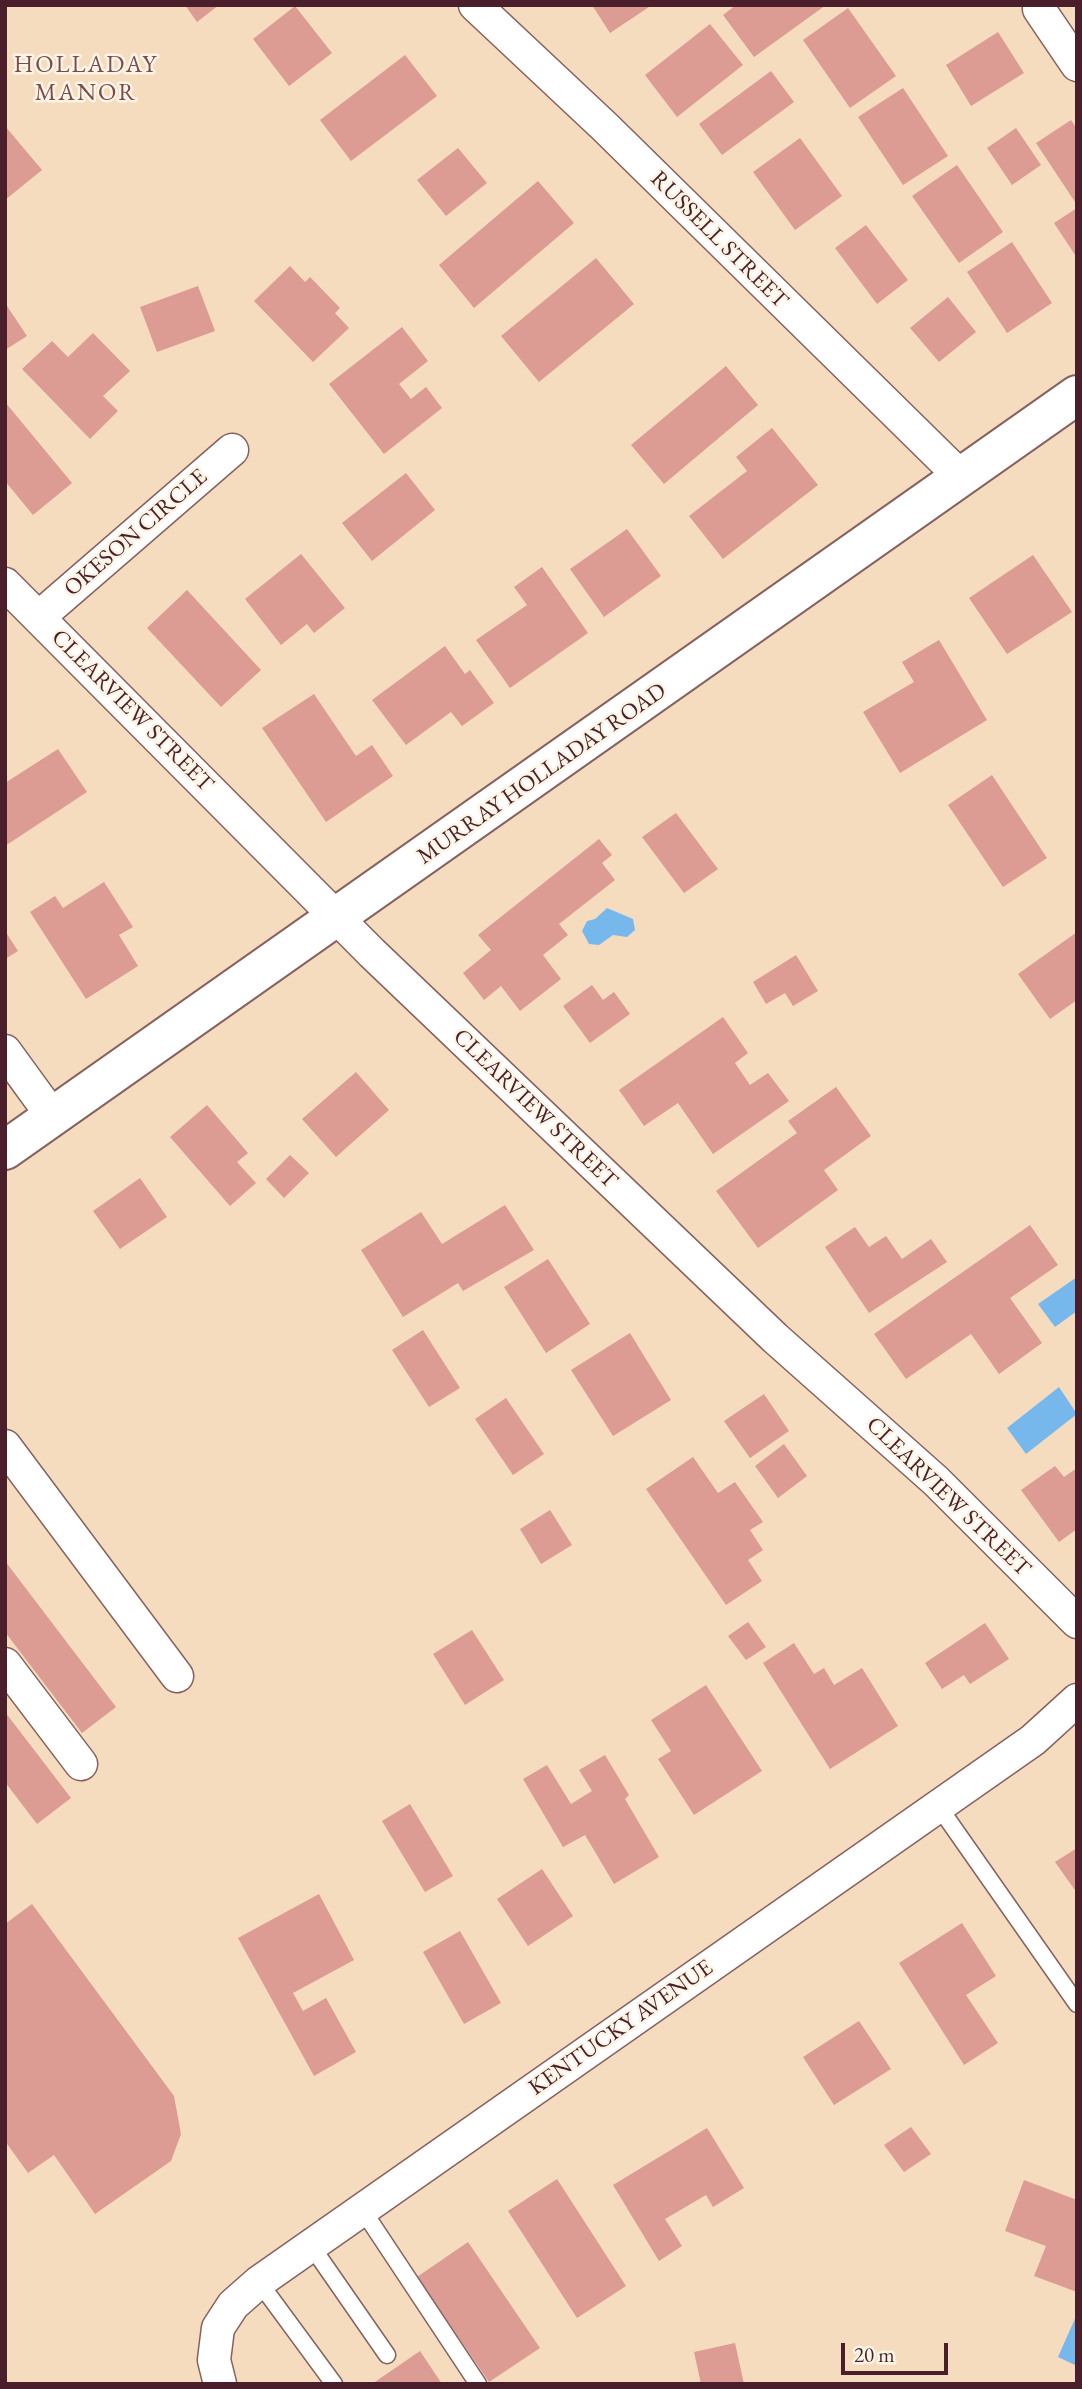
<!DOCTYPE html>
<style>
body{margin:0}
#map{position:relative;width:1082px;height:2389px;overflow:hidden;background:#f5dcbf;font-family:"EB Garamond",serif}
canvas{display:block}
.frame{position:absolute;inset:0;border:7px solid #4a1f2b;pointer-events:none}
.scale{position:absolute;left:841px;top:2343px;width:107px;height:32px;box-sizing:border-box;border:4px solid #4a1f2b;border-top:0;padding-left:9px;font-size:21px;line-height:24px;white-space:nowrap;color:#4a1f2b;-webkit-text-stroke:5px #fcf5e5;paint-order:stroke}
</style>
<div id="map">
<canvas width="1082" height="2389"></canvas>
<div class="frame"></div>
<div class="scale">20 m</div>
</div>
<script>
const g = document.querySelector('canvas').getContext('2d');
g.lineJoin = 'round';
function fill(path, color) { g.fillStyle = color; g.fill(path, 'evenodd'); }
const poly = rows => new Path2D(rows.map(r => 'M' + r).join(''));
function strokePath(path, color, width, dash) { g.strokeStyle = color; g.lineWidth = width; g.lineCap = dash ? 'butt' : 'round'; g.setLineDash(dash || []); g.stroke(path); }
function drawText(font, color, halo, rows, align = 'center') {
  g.font = font + ' "EB Garamond",serif'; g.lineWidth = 5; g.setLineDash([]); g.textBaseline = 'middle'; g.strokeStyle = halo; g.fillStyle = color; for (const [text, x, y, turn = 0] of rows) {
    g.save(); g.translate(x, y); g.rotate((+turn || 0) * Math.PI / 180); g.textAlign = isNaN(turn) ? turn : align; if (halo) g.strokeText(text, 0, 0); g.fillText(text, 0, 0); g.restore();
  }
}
const water = poly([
 [607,908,633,919,635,930,627,937,613,935,599,945,589,944,582,931,587,921,595,919],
 [1077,1277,1077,1311,1055,1327,1038,1304],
 [1059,1387,1077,1414,1026,1454,1007,1428],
 [1077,2314,1077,2366,1058,2357]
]);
const building = poly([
 [185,5,219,5,197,22],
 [592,5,652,5,610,33],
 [736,5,826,5,754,57,723,15],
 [295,6,332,53,289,86,253,39],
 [848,8,896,76,850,108,803,40],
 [710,24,743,65,677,117,645,75],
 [998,32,1024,73,971,106,946,65],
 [405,55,437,96,351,161,320,120],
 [771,71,794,102,722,155,699,124],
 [903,88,948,156,903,185,858,117],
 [1071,120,1077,129,1077,205,1036,143],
 [5,126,42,170,5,200],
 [1016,128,1041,165,1012,185,987,148],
 [800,138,842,196,795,230,753,172],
 [458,148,487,183,446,216,417,180],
 [957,165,1003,232,959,263,912,196],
 [538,181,574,223,474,308,439,265],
 [1077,208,1077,258,1054,223],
 [866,225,908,280,877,304,835,248],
 [1012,242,1052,303,1007,333,967,272],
 [596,258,634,304,539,382,501,336],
 [290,266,305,282,310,277,340,308,335,313,349,328,313,362,254,301],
 [198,286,215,331,157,352,140,307],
 [948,297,976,332,939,362,910,328],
 [5,303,27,336,5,350],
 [402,327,428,361,399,384,411,399,426,387,442,408,384,454,329,384],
 [93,333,130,371,103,396,118,411,90,439,22,369,52,341,68,357],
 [726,366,758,405,664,484,631,445],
 [5,402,72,483,33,515,5,481],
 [772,428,818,485,723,559,689,516,747,471,736,457],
 [406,473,435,510,372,561,342,523],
 [627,529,661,576,604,617,570,569],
 [301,554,345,608,314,633,307,624,281,645,245,599],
 [1033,555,1072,612,1007,654,969,598],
 [542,567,588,633,510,688,476,640,527,605,514,587],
 [187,590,261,670,221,707,147,628],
 [939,640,987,720,900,773,863,712,914,682,902,662],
 [445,646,465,674,470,670,494,703,462,726,451,712,406,745,372,700],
 [314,694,356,756,372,745,393,776,326,822,262,728],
 [58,749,87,792,5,846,5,783],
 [992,775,1047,858,1003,887,948,805],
 [676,813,718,869,684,893,642,837],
 [599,839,612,855,602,863,615,880,559,924,568,935,543,955,561,979,520,1011,501,986,484,1000,463,973,491,950,478,935],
 [104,882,133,927,119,935,138,966,86,999,30,912,55,896,63,908],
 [5,931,18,951,5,959],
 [1077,932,1077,1000,1050,1019,1018,974],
 [796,955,818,991,793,1006,785,993,766,1004,753,982],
 [592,985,603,1000,614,992,630,1014,590,1043,563,1006],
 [723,1017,748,1053,735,1063,750,1085,768,1073,789,1101,713,1154,678,1103,644,1126,619,1090],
 [356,1072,389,1110,336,1157,302,1119],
 [836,1087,871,1136,824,1170,838,1190,758,1248,716,1191,797,1133,788,1121],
 [207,1105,248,1153,237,1162,256,1183,230,1206,170,1137],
 [290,1155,309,1173,284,1198,266,1179],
 [140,1178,167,1217,120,1249,93,1211],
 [505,1205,534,1250,463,1291,458,1283,403,1317,361,1250,421,1212,442,1244],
 [1030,1225,1058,1265,1010,1298,1042,1343,999,1374,971,1334,906,1379,874,1334],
 [855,1227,869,1247,886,1236,902,1259,931,1239,947,1262,869,1313,825,1247],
 [548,1259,590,1324,546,1353,504,1287],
 [423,1330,460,1388,429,1407,392,1350],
 [630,1333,671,1400,613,1436,571,1370],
 [764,1394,789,1431,750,1458,724,1421],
 [506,1398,544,1454,513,1475,475,1419],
 [784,1444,807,1476,778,1498,755,1466],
 [693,1457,718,1493,735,1482,763,1522,750,1530,763,1550,748,1560,762,1581,726,1605,646,1489],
 [1055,1466,1064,1477,1077,1468,1077,1529,1059,1542,1021,1490],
 [550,1510,572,1545,541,1564,520,1529],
 [5,1561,116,1707,82,1733,5,1632],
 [748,1622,766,1647,746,1660,728,1636],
 [985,1623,1009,1659,970,1684,964,1675,942,1689,925,1663],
 [472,1630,504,1680,465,1705,433,1654],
 [794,1643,814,1674,824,1668,834,1685,862,1668,898,1726,830,1769,763,1663],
 [706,1685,762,1771,694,1815,658,1759,671,1751,651,1720],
 [5,1712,71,1798,37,1824,5,1782],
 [605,1755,629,1795,625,1799,659,1857,614,1884,585,1835,563,1847,523,1779,547,1765,571,1804,592,1791,579,1770],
 [410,1804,453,1876,425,1892,382,1821],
 [1077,1848,1077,1893,1055,1862],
 [542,1869,573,1916,528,1946,497,1899],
 [319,1894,354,1960,293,1993,303,2011,326,1998,356,2052,314,2076,238,1938],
 [32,1904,174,2096,181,2134,171,2161,95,2214,54,2155,28,2173,5,2141,5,1924],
 [962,1923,996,1976,966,1995,998,2043,964,2065,899,1963],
 [460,1931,501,2003,464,2024,423,1952],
 [859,2021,891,2069,834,2105,803,2057],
 [911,2127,931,2154,904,2172,884,2145],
 [707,2128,744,2188,713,2207,706,2195,665,2219,682,2246,659,2261,613,2185],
 [557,2179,626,2286,577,2318,508,2211],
 [1024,2180,1077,2200,1077,2292,1034,2276,1046,2246,1005,2231],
 [468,2242,540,2348,489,2382,417,2277],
 [735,2343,744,2384,701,2384,694,2352],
 [420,2351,442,2384,372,2384]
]);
const service = poly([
 [939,1807,1077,2004],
 [362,2209,478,2384],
 [310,2244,387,2355],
 [259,2282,334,2384]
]);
const minor = poly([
 [475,5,605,127,961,477],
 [1039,9,1077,65],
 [5,584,372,953,775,1338,936,1481,1077,1622],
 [39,617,232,450],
 [5,1051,53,1117],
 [5,1446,177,1676],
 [5,1664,81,1764],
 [220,2384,214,2360,218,2328,233,2305,259,2282,1033,1740,1077,1700]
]);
const tertiary = poly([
 [5,1150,1077,395]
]);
const streetNames = [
 ["RUSSELL STREET",719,240,45],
 ["OKESON CIRCLE",136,533,-41],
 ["CLEARVIEW STREET",132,711,45],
 ["MURRAY HOLLADAY ROAD",542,774,-35],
 ["CLEARVIEW STREET",535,1109,44],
 ["CLEARVIEW STREET",948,1497,44],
 ["KENTUCKY AVENUE",621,2028,-35]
];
const neighbourhoodNames = [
 ["HOLLADAY",86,65],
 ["MANOR",86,93]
];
fill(water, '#77b8ec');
fill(building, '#dc9b93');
strokePath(service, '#86615f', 19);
strokePath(minor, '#86615f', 35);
strokePath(tertiary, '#86615f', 42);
strokePath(service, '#fff', 16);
strokePath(minor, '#fff', 32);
strokePath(tertiary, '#fff', 38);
drawText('23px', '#4a1f2b', '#fcf5e5', streetNames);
g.letterSpacing = '2px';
drawText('24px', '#7d4a4f', '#fcf5e5', neighbourhoodNames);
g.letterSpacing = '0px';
</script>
